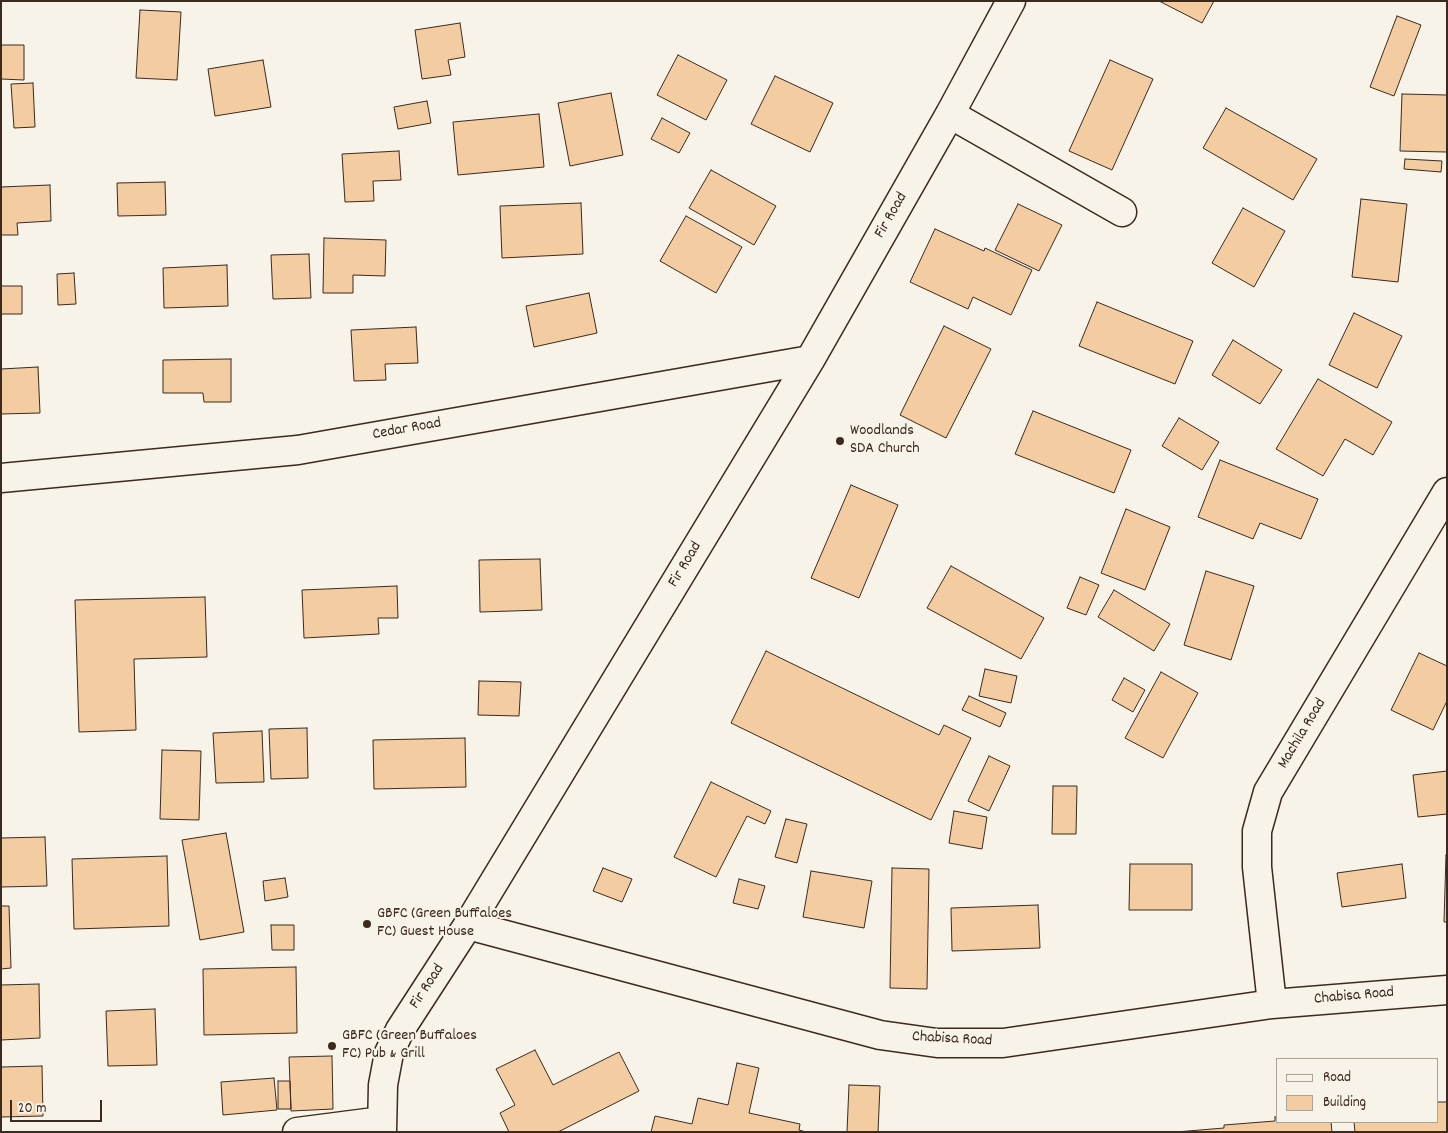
<!DOCTYPE html>
<style>
body{margin:0}
#map{position:relative;width:1448px;height:1133px;overflow:hidden;background:#f7f3e8;font-family:Dekko,sans-serif}
canvas{display:block}
.frame{position:absolute;inset:0;border:2px solid #3b2a1e;pointer-events:none}
.legend{position:absolute;left:1276px;top:1058px;width:162px;height:65px;box-sizing:border-box;background:#f7f3e8;border:1px solid #aca397;margin:0;padding:6px 9px;list-style:none;font-size:15px;color:#3b2a1e}
.legend li{display:flex;align-items:center;gap:10px;height:25px}
.legend b{width:25px;border:1px solid #aca397}
.scale{position:absolute;left:10px;top:1100px;width:92px;height:22px;box-sizing:border-box;border:2px solid #3b2a1e;border-top:0;padding-left:6px;font-size:15px;line-height:18px;white-space:nowrap;color:#3b2a1e;-webkit-text-stroke:4px #f7f3e8;paint-order:stroke}
</style>
<div id="map">
<canvas width="1448" height="1133"></canvas>
<div class="frame"></div>
<ul class="legend">
<li><b style="height:6px;background:#f7f3e8"></b>Road</li>
<li><b style="height:14px;background:#f3cca2"></b>Building</li>
</ul>
<div class="scale">20 m</div>
</div>
<script>
const g = document.querySelector('canvas').getContext('2d');
g.lineJoin = 'round';
function fill(path, color) { g.fillStyle = color; g.fill(path, 'evenodd'); }
const poly = rows => new Path2D(rows.map(r => 'M' + r).join(''));
function strokePath(path, color, width, dash) { g.strokeStyle = color; g.lineWidth = width; g.lineCap = dash ? 'butt' : 'round'; g.setLineDash(dash || []); g.stroke(path); }
function drawText(font, color, halo, rows, align = 'center') {
  g.font = font + ' Dekko,sans-serif'; g.lineWidth = 4; g.setLineDash([]); g.textBaseline = 'middle'; g.strokeStyle = halo; g.fillStyle = color; for (const [text, x, y, turn = 0] of rows) {
    g.save(); g.translate(x, y); g.rotate((+turn || 0) * Math.PI / 180); g.textAlign = isNaN(turn) ? turn : align; if (halo) g.strokeText(text, 0, 0); g.fillText(text, 0, 0); g.restore();
  }
}
const building = poly([
 [1159,1,1214,1,1202,23,1159,1],
 [140,10,181,12,177,80,136,78,140,10],
 [1397,16,1421,25,1394,96,1370,87,1397,16],
 [460,23,465,57,448,60,451,75,422,79,415,30,460,23],
 [1,45,24,45,24,80,1,79,1,45],
 [678,55,727,80,706,120,657,95,678,55],
 [263,60,271,107,215,116,208,69,263,60],
 [1110,60,1153,79,1112,170,1069,151,1110,60],
 [775,76,833,103,810,152,751,124,775,76],
 [33,83,35,127,14,128,11,84,33,83],
 [611,93,623,155,570,166,558,103,611,93],
 [1402,94,1447,95,1447,152,1400,151,1402,94],
 [427,101,431,123,398,129,394,107,427,101],
 [1226,108,1317,159,1293,200,1203,148,1226,108],
 [539,114,544,167,458,175,453,122,539,114],
 [662,118,690,133,679,153,651,139,662,118],
 [399,151,401,180,373,181,374,201,345,202,342,154,399,151],
 [1405,159,1442,161,1441,172,1404,169,1405,159],
 [711,170,776,206,754,245,689,208,711,170],
 [165,182,166,215,118,216,117,183,165,182],
 [50,185,51,221,17,223,18,235,1,235,1,187,50,185],
 [1361,199,1407,204,1398,282,1352,277,1361,199],
 [581,203,583,254,502,258,500,206,581,203],
 [1018,204,1062,225,1039,271,995,250,1018,204],
 [1243,208,1285,231,1254,287,1212,263,1243,208],
 [686,216,742,247,716,293,660,261,686,216],
 [935,229,984,251,985,248,1032,270,1011,315,973,297,968,309,910,282,935,229],
 [324,238,386,240,385,276,353,275,353,293,323,293,324,238],
 [309,254,311,298,273,299,271,255,309,254],
 [227,265,228,306,164,308,163,268,227,265],
 [74,273,76,304,58,305,57,274,74,273],
 [1,286,22,286,22,314,1,314,1,286],
 [589,293,597,333,534,347,526,306,589,293],
 [1097,302,1193,341,1175,384,1079,346,1097,302],
 [1354,313,1402,336,1377,388,1329,365,1354,313],
 [944,326,991,349,946,438,900,415,944,326],
 [416,327,418,363,385,364,386,380,354,381,351,330,416,327],
 [1233,340,1282,370,1260,404,1212,375,1233,340],
 [231,359,231,402,204,402,203,393,163,393,163,360,231,359],
 [38,367,40,413,1,414,1,369,38,367],
 [1318,379,1392,422,1373,455,1345,439,1323,476,1276,449,1318,379],
 [1033,411,1131,450,1114,493,1015,454,1033,411],
 [1179,418,1219,442,1202,470,1162,446,1179,418],
 [1220,460,1318,499,1301,539,1260,523,1253,539,1198,517,1220,460],
 [851,485,898,505,859,598,811,578,851,485],
 [1126,509,1170,527,1145,590,1101,573,1126,509],
 [540,559,542,610,480,612,479,560,540,559],
 [951,566,1044,618,1021,659,927,608,951,566],
 [1206,571,1254,586,1231,660,1184,645,1206,571],
 [1080,577,1099,585,1086,615,1067,608,1080,577],
 [397,586,398,618,378,618,379,634,304,638,302,590,397,586],
 [1114,590,1170,624,1154,651,1098,617,1114,590],
 [205,597,207,657,134,659,136,730,79,732,75,600,205,597],
 [766,651,939,735,944,725,971,738,931,820,731,723,766,651],
 [1419,653,1447,666,1447,701,1433,730,1391,710,1419,653],
 [985,669,1017,676,1011,703,979,696,985,669],
 [1161,672,1198,693,1163,758,1125,738,1161,672],
 [1124,678,1145,690,1133,712,1112,700,1124,678],
 [479,681,521,682,519,716,478,715,479,681],
 [969,696,1006,713,1000,727,962,710,969,696],
 [307,728,308,778,271,779,269,729,307,728],
 [262,731,264,782,216,783,213,733,262,731],
 [465,738,466,787,374,789,373,740,465,738],
 [162,750,201,751,199,820,160,819,162,750],
 [989,756,1010,766,989,811,968,801,989,756],
 [1447,771,1447,814,1418,817,1413,775,1447,771],
 [711,782,771,811,765,824,747,816,716,877,674,857,711,782],
 [1053,786,1077,786,1076,834,1052,834,1053,786],
 [954,811,987,817,982,849,949,843,954,811],
 [786,819,807,824,797,863,775,857,786,819],
 [226,833,244,932,200,940,182,840,226,833],
 [45,837,47,886,1,887,1,838,45,837],
 [1446,855,1447,855,1447,922,1444,922,1446,855],
 [167,856,169,926,74,929,72,859,167,856],
 [1130,864,1192,864,1192,910,1129,910,1130,864],
 [1402,864,1406,898,1342,907,1337,873,1402,864],
 [603,868,632,879,622,902,593,891,603,868],
 [892,868,929,869,927,989,890,988,892,868],
 [811,871,872,881,864,928,803,917,811,871],
 [285,878,288,897,265,901,263,881,285,878],
 [739,879,765,886,758,909,733,903,739,879],
 [1038,905,1040,948,952,951,951,908,1038,905],
 [1,906,9,906,11,968,1,969,1,906],
 [271,925,294,925,294,950,272,950,271,925],
 [296,967,297,1033,204,1035,203,969,296,967],
 [39,984,40,1038,1,1040,1,985,39,984],
 [155,1009,157,1065,108,1066,106,1011,155,1009],
 [535,1050,553,1085,619,1052,639,1091,558,1132,509,1132,500,1113,515,1105,496,1069,535,1050],
 [332,1056,333,1109,291,1111,289,1057,332,1056],
 [737,1063,759,1068,749,1113,800,1124,799,1130,806,1132,651,1132,655,1116,692,1124,698,1098,728,1105,737,1063],
 [42,1066,43,1116,1,1117,1,1067,42,1066],
 [274,1078,277,1110,223,1115,221,1082,274,1078],
 [278,1081,290,1081,291,1109,278,1109,278,1081],
 [849,1085,880,1086,878,1132,847,1132,849,1085],
 [1437,1102,1447,1102,1447,1132,1355,1132,1354,1122,1437,1122,1437,1102],
 [1275,1117,1277,1117,1277,1122,1331,1122,1332,1132,1176,1132,1224,1128,1224,1125,1275,1121,1275,1117]
]);
const minor = poly([
 [950,114,1122,212],
 [1,478,298,450,810,360],
 [468,925,880,1035,937,1043,1003,1043,1272,1004,1447,990],
 [1272,1004,1257,867,1257,831,1268,792,1447,492],
 [297,1132,382,1121],
 [382,1132,383,1085,389,1053,400,1030,468,925,810,360,950,114,1011,1]
]);
const markers = [
 [840,441,5,"#3b2a1e"],
 [367,924,5,"#3b2a1e"],
 [332,1046,5,"#3b2a1e"]
];
const streetNames = [
 ["Fir Road",892,216,-60],
 ["Cedar Road",407,430,-10],
 ["Fir Road",686,565,-59],
 ["Machila Road",1303,734,-59],
 ["Fir Road",428,987,-57],
 ["Chabisa Road",1354,997,-5],
 ["Chabisa Road",952,1040,3]
];
const poiNames = [
 ["Woodlands",850,432],
 ["SDA Church",850,450],
 ["GBFC (Green Buffaloes",377,915],
 ["FC) Guest House",377,933],
 ["GBFC (Green Buffaloes",342,1037],
 ["FC) Pub & Grill",342,1055]
];
fill(building, '#f3cca2');
strokePath(building, '#3b2a1e', 1);
strokePath(minor, '#3b2a1e', 31);
strokePath(minor, '#f7f3e8', 28);
for (const [x, y, r, color] of markers) { const dot = new Path2D(); dot.arc(x, y, r, 0, 2 * Math.PI); g.fillStyle = color; g.fill(dot); strokePath(dot, '#f7f3e8', 2); }
drawText('16px', '#3b2a1e', '#f7f3e8', streetNames);
drawText('16px', '#3b2a1e', '#f7f3e8', poiNames, 'left');
</script>
